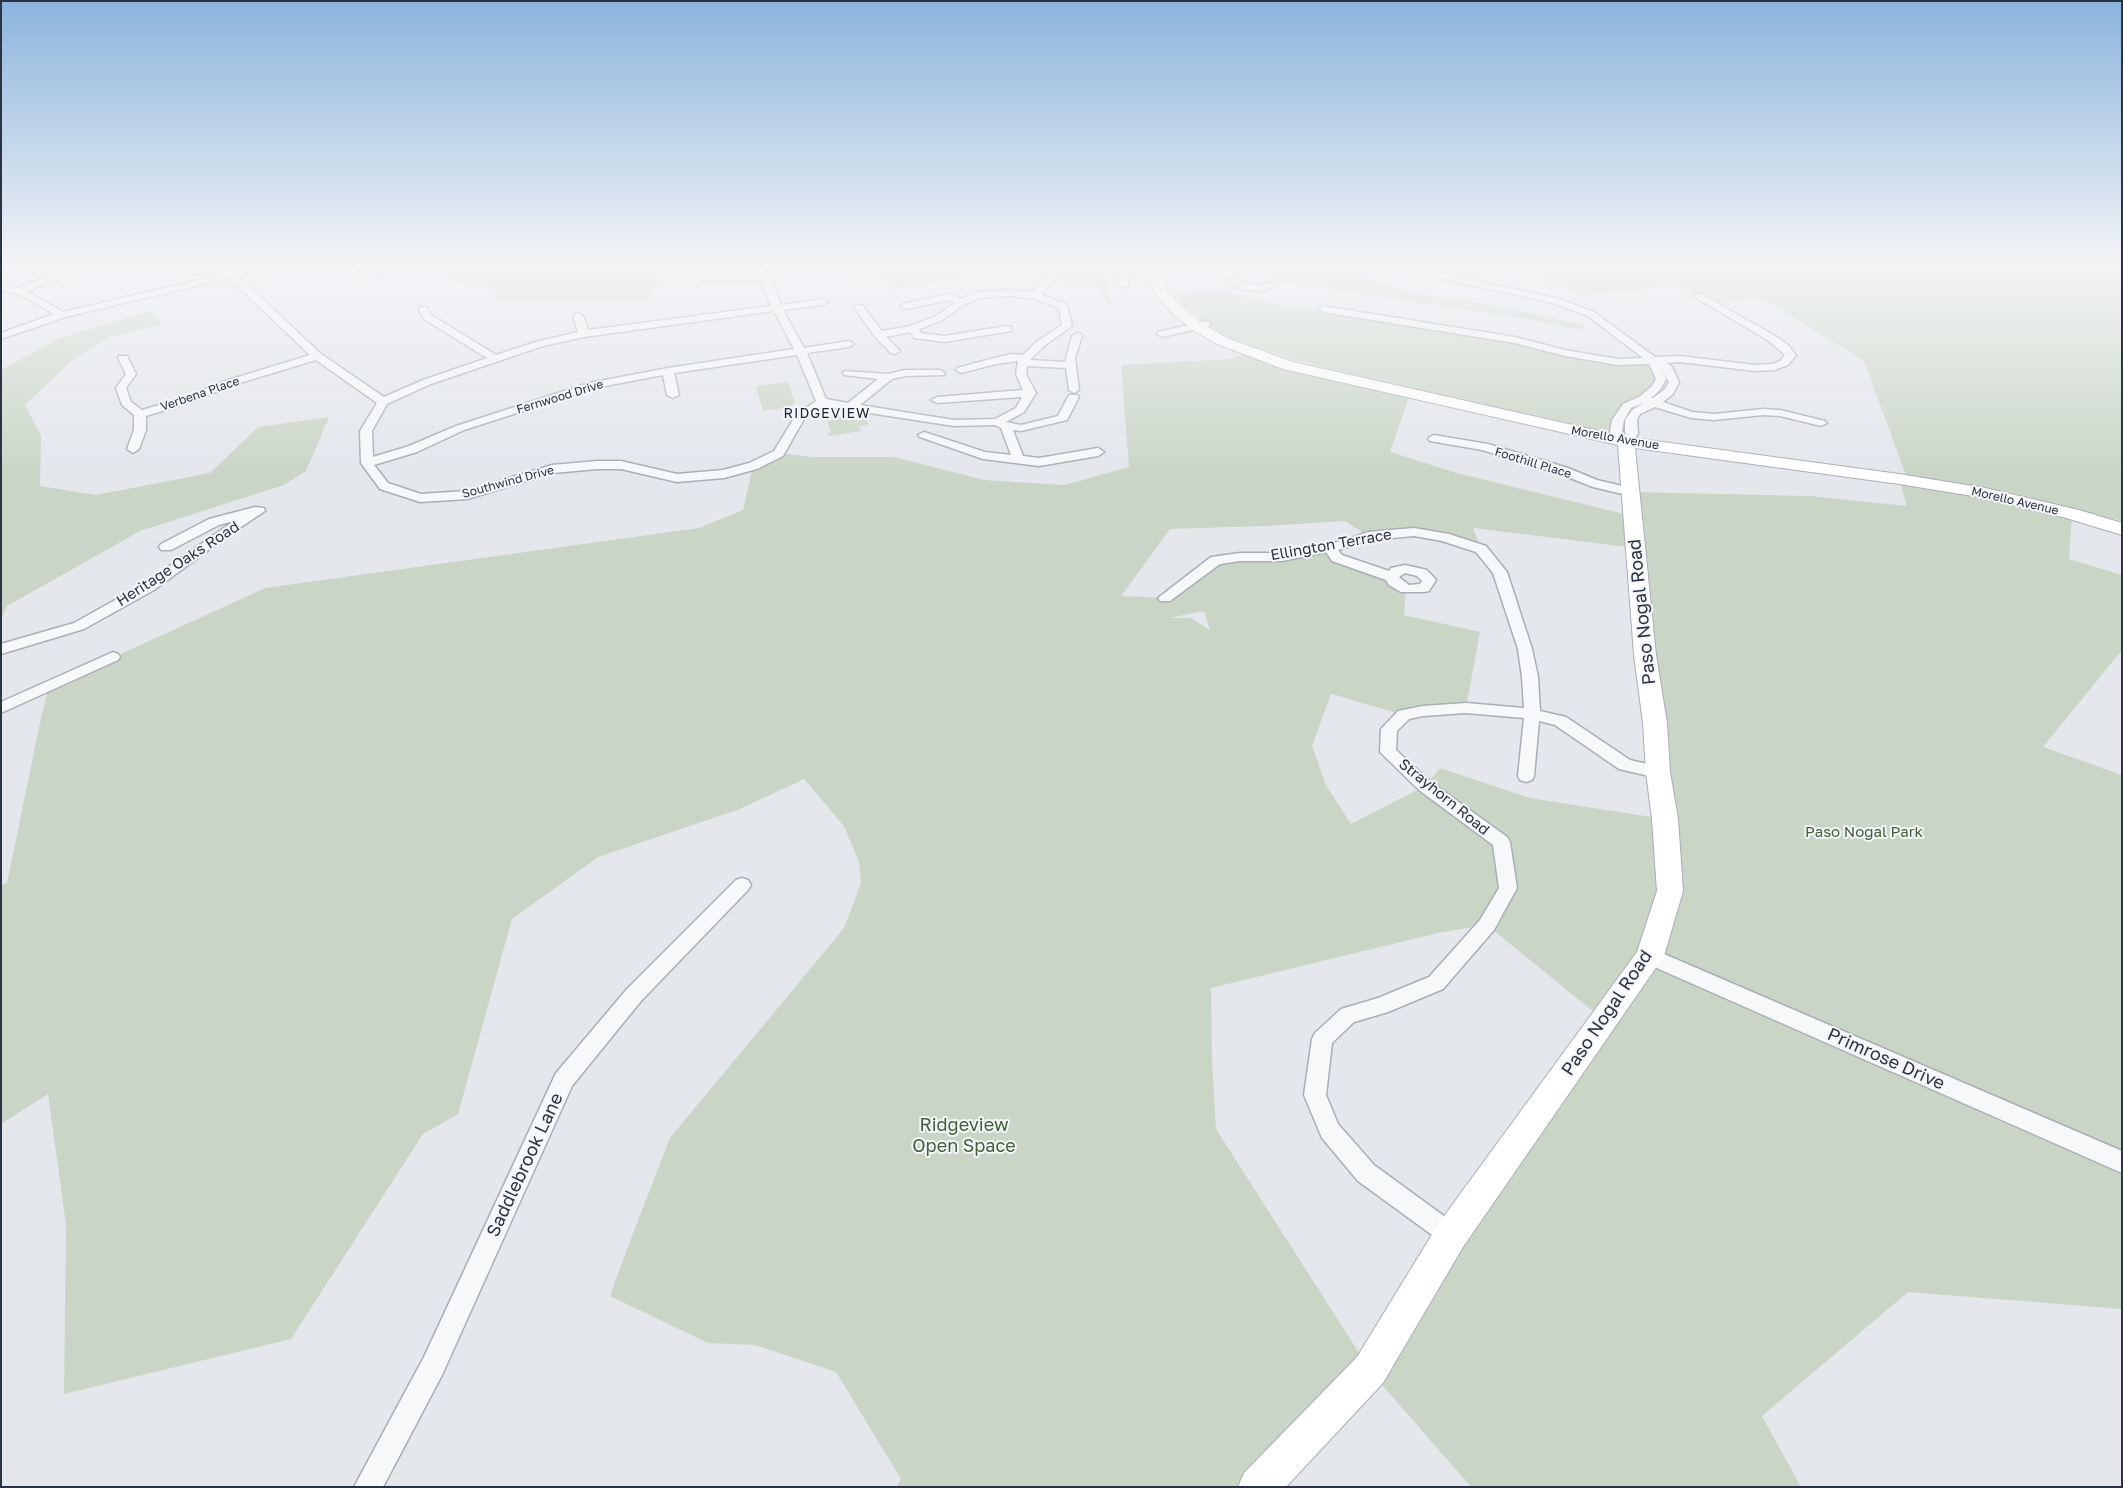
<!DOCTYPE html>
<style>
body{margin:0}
#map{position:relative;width:2123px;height:1488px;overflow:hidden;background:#e4e7ec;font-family:"Golos Text",sans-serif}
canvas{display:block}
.frame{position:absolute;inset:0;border:2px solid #2b3445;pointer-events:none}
</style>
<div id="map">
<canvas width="2123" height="1488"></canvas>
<div class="frame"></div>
</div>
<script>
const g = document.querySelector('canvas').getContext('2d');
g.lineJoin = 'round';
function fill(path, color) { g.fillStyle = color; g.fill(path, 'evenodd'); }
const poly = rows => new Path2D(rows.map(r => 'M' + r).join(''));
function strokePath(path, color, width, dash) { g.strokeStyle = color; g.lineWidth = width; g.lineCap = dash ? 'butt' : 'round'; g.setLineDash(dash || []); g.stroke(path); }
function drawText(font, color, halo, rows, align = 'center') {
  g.font = font + ' "Golos Text",sans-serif'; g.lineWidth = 4; g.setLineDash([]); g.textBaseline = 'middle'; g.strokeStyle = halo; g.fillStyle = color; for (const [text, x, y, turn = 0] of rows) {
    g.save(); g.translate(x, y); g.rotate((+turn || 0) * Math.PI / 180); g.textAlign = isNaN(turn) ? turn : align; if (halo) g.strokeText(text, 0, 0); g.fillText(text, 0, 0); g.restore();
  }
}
const green = poly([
 [449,263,661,263,659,267,667,272,647,300,498,300,493,290,448,280],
 [879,263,1104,263,1110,300,1117,314,1099,290,1053,277,986,271,893,290],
 [1260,263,1337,263,1351,272,1411,293,1444,297,1506,307,1585,326,1581,330,1526,319,1280,281,1262,271],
 [1476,263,2122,263,2122,521,1987,488,1906,475,1864,361,1759,297,1722,304,1674,286,1583,296,1535,276,1479,266],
 [1226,291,1285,307,1323,309,1515,340,1593,359,1654,361,1661,379,1656,388,1627,407,1616,432,1564,424,1298,361,1224,336,1186,308,1174,292],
 [150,311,163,324,111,337,76,357,25,405,41,436,40,486,96,495,210,473,258,427,329,417,306,471,284,485,140,531,7,606,1,619,1,370,60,338],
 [1251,352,1410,394,1390,452,1457,473,1632,516,1631,492,1810,496,1907,506,1899,479,2072,515,2069,559,2122,575,2122,650,2043,747,2122,775,2122,1309,1908,1292,1762,1416,1801,1487,1471,1487,1370,1371,1258,1487,897,1487,901,1479,836,1372,755,1345,708,1343,610,1296,627,1249,670,1138,844,928,861,883,859,862,844,826,804,779,740,809,598,857,512,919,458,1114,423,1134,291,1339,64,1394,66,1224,48,1094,1,1124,1,885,7,883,41,718,49,687,265,588,699,528,743,510,753,466,779,453,813,457,894,457,984,480,1064,485,1129,467,1121,365,1231,359],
 [1345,521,1368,536,1414,532,1481,549,1473,528,1636,548,1664,819,1530,798,1440,768,1425,786,1351,824,1326,785,1312,746,1331,694,1404,715,1466,708,1480,632,1404,615,1406,589,1337,558,1329,547,1282,557,1216,560,1165,598,1121,596,1170,529,1266,526],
 [1204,611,1210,630,1191,618,1169,618],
 [1487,925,1605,1021,1370,1370,1216,1129,1212,1059,1211,988,1442,932],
 [788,382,795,403,790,407,763,411,756,386],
 [849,416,855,416,857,421,866,419,868,425,859,426,861,431,829,436,828,433,831,432,827,421]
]);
const street = poly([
 [75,263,86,263,67,276,27,291,63,312,224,274,214,263,224,263,233,272,269,263,286,263,238,276,321,354,384,397,423,380,487,358,424,319,419,309,421,307,427,307,431,315,496,355,536,342,578,332,573,316,578,313,583,316,588,330,771,306,761,280,702,280,679,273,684,270,702,274,763,274,776,263,786,263,770,278,781,305,823,299,828,302,823,305,783,310,804,348,849,341,854,344,849,347,807,353,826,399,848,403,878,379,844,375,843,373,844,371,888,374,905,370,940,370,945,373,944,375,905,376,892,379,860,405,954,420,995,419,1016,408,1022,397,937,403,931,400,937,397,1023,390,1016,374,1018,361,996,364,961,373,956,370,957,368,994,358,1012,354,1023,355,1036,342,1062,325,1059,308,1033,298,1008,296,980,298,965,304,942,320,919,329,921,333,944,336,1007,326,1011,327,1011,331,944,342,914,338,910,332,886,337,900,351,895,354,891,353,875,337,854,307,856,305,862,305,882,331,910,326,936,316,955,303,948,300,906,309,901,306,903,304,949,294,962,299,978,292,1008,290,1032,292,1049,276,1055,263,1064,263,1056,279,1041,294,1067,305,1072,326,1044,346,1030,360,1065,362,1072,336,1077,333,1081,334,1082,336,1075,358,1079,390,1074,393,1069,390,1066,368,1027,366,1026,374,1036,393,1024,412,1006,422,1021,425,1058,416,1069,395,1077,395,1079,397,1067,420,1021,431,1013,430,1023,456,1039,458,1098,448,1104,452,1098,456,1039,466,983,459,920,437,918,435,924,432,985,452,1011,455,1001,428,995,425,954,426,824,406,804,419,783,456,757,469,724,478,677,482,621,469,597,469,553,473,467,499,420,502,380,489,361,463,360,431,377,403,316,360,233,385,194,401,146,416,146,430,139,449,133,453,127,449,134,430,134,415,122,405,116,388,126,374,118,358,119,356,127,356,136,374,126,388,131,402,142,410,186,397,225,381,310,355,229,278,65,317,1,339,1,333,54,314,23,296,1,289,1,283,17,288,61,272,75,263],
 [774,311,794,349,668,368,589,383,456,426,409,446,373,457,372,431,387,404,431,384,543,346,584,337,774,311],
 [797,355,816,401,796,415,774,451,749,463,723,470,677,474,621,461,597,461,552,465,466,491,421,494,388,483,374,465,417,452,464,430,595,388,663,375,667,395,673,398,679,395,674,373,797,355],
 [350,263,361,263,380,277,378,279,372,279,350,263],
 [837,263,852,263,883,268,912,263,935,263,883,274,860,272,837,263],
 [1123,263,1132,263,1134,269,1128,276,1129,285,1124,288,1119,285,1118,275,1124,269,1123,263],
 [1222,263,1231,263,1233,273,1239,281,1247,284,1263,285,1270,283,1275,286,1263,291,1242,289,1233,285,1225,276,1222,263],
 [1400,263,1412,263,1423,269,1559,299,1594,312,1655,357,1680,356,1755,365,1772,364,1780,361,1785,355,1769,341,1693,296,1698,293,1701,294,1777,337,1789,346,1796,355,1788,365,1774,370,1755,371,1680,362,1667,363,1672,367,1679,382,1673,394,1663,402,1692,412,1714,414,1763,409,1780,410,1825,421,1827,423,1821,426,1780,416,1763,415,1714,420,1691,418,1655,407,1640,414,1637,420,1638,434,1630,444,1626,446,1622,444,1610,432,1612,420,1623,404,1639,397,1652,386,1656,379,1649,364,1618,365,1565,356,1515,343,1323,312,1318,309,1323,306,1515,337,1565,350,1618,359,1643,358,1588,316,1553,303,1417,273,1400,263],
 [1660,368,1669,382,1664,390,1653,398,1651,398,1660,390,1666,379,1660,368],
 [1644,403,1632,410,1625,420,1625,435,1622,431,1624,420,1631,408,1644,403],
 [2122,264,2122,270,2062,279,2057,276,2062,273,2122,264],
 [1206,321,1211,324,1210,326,1162,337,1157,334,1158,332,1206,321],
 [1434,435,1488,444,1568,468,1597,480,1635,489,1637,492,1631,496,1593,487,1560,474,1482,450,1430,441,1428,439,1430,437,1434,435],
 [255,507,264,508,265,511,229,535,154,590,84,629,1,654,1,644,74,623,144,584,234,521,219,525,171,550,161,550,159,547,161,544,209,519,255,507],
 [1414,528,1449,534,1486,546,1507,572,1532,649,1538,677,1540,711,1566,717,1630,760,1664,768,1666,772,1664,776,1658,778,1619,769,1555,725,1539,721,1534,776,1532,780,1526,782,1520,780,1518,776,1524,718,1466,713,1423,716,1409,719,1397,731,1396,750,1431,782,1507,837,1510,842,1517,888,1494,930,1443,989,1388,1012,1354,1022,1332,1043,1326,1095,1338,1124,1374,1165,1459,1227,1463,1235,1459,1243,1451,1247,1443,1243,1358,1181,1322,1138,1304,1095,1312,1039,1315,1033,1341,1009,1378,998,1429,977,1480,920,1499,888,1493,845,1419,790,1380,752,1381,729,1398,711,1423,706,1466,703,1524,708,1522,677,1518,649,1493,573,1476,552,1442,541,1414,536,1370,540,1338,550,1342,555,1389,571,1391,568,1405,565,1427,570,1436,580,1429,591,1424,592,1401,592,1389,585,1386,580,1332,561,1326,552,1282,561,1240,561,1220,564,1170,601,1160,601,1158,598,1211,557,1240,553,1282,553,1346,540,1368,532,1414,528],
 [1405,573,1417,576,1422,581,1420,584,1409,585,1399,577,1405,573],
 [113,652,118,654,120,657,118,660,1,713,1,702,113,652],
 [742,878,748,880,751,885,748,890,641,1001,572,1086,442,1375,383,1487,354,1487,424,1357,556,1073,627,989,736,880,742,878],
 [1650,948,2122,1151,2122,1173,1643,962,1640,956,1643,950,1650,948]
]);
const secondary = poly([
 [1143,263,1156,263,1167,291,1181,306,1201,323,1227,338,1293,362,1626,437,1899,474,1985,488,2079,510,2122,523,2122,535,2066,518,1985,498,1899,484,1635,448,1656,655,1667,723,1670,772,1678,819,1683,891,1664,956,1463,1247,1383,1383,1286,1487,1238,1487,1244,1473,1357,1357,1439,1223,1637,952,1657,891,1652,819,1646,772,1643,723,1634,655,1618,445,1283,369,1217,344,1191,329,1171,312,1154,292,1143,263]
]);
const farStreetnames = [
 ["Verbena Place",200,394,-19],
 ["Fernwood Drive",560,397,-17],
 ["Morello Avenue",1615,438,10],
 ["Foothill Place",1533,463,17],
 ["Southwind Drive",508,482,-15],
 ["Morello Avenue",2015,501,13]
];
const farNeighbourhoodnames = [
 ["RIDGEVIEW",827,414]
];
const streetNames = [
 ["Ellington Terrace",1331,545,-10],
 ["Heritage Oaks Road",178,564,-33],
 ["Strayhorn Road",1444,797,39]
];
const parkNames = [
 ["Paso Nogal Park",1864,832]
];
const nearStreetnames = [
 ["Paso Nogal Road",1642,612,-96],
 ["Paso Nogal Road",1607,1013,-56],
 ["Primrose Drive",1886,1059,24],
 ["Saddlebrook Lane",525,1165,-65]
];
const nearParknames = [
 ["Ridgeview",964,1125],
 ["Open Space",964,1146]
];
fill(green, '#c9d6c5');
strokePath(street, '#a9aeb7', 3);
strokePath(secondary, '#a9aeb7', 2);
fill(street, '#f7f8fa');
fill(secondary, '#fff');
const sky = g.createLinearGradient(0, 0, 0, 472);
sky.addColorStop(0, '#8bb4dd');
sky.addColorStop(0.56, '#f3f4f6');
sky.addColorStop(1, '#f3f4f600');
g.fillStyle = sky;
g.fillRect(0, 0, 2123, 472);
drawText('12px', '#2b3445', '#f4f6f9', farStreetnames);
g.letterSpacing = '1px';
drawText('14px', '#1d2536', '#f4f6f9', farNeighbourhoodnames);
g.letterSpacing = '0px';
drawText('15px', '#2b3445', '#f4f6f9', streetNames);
drawText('15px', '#3f6138', '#f4f6f9', parkNames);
drawText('18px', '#2b3445', '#f4f6f9', nearStreetnames);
drawText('18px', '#3f6138', '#f4f6f9', nearParknames);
</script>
